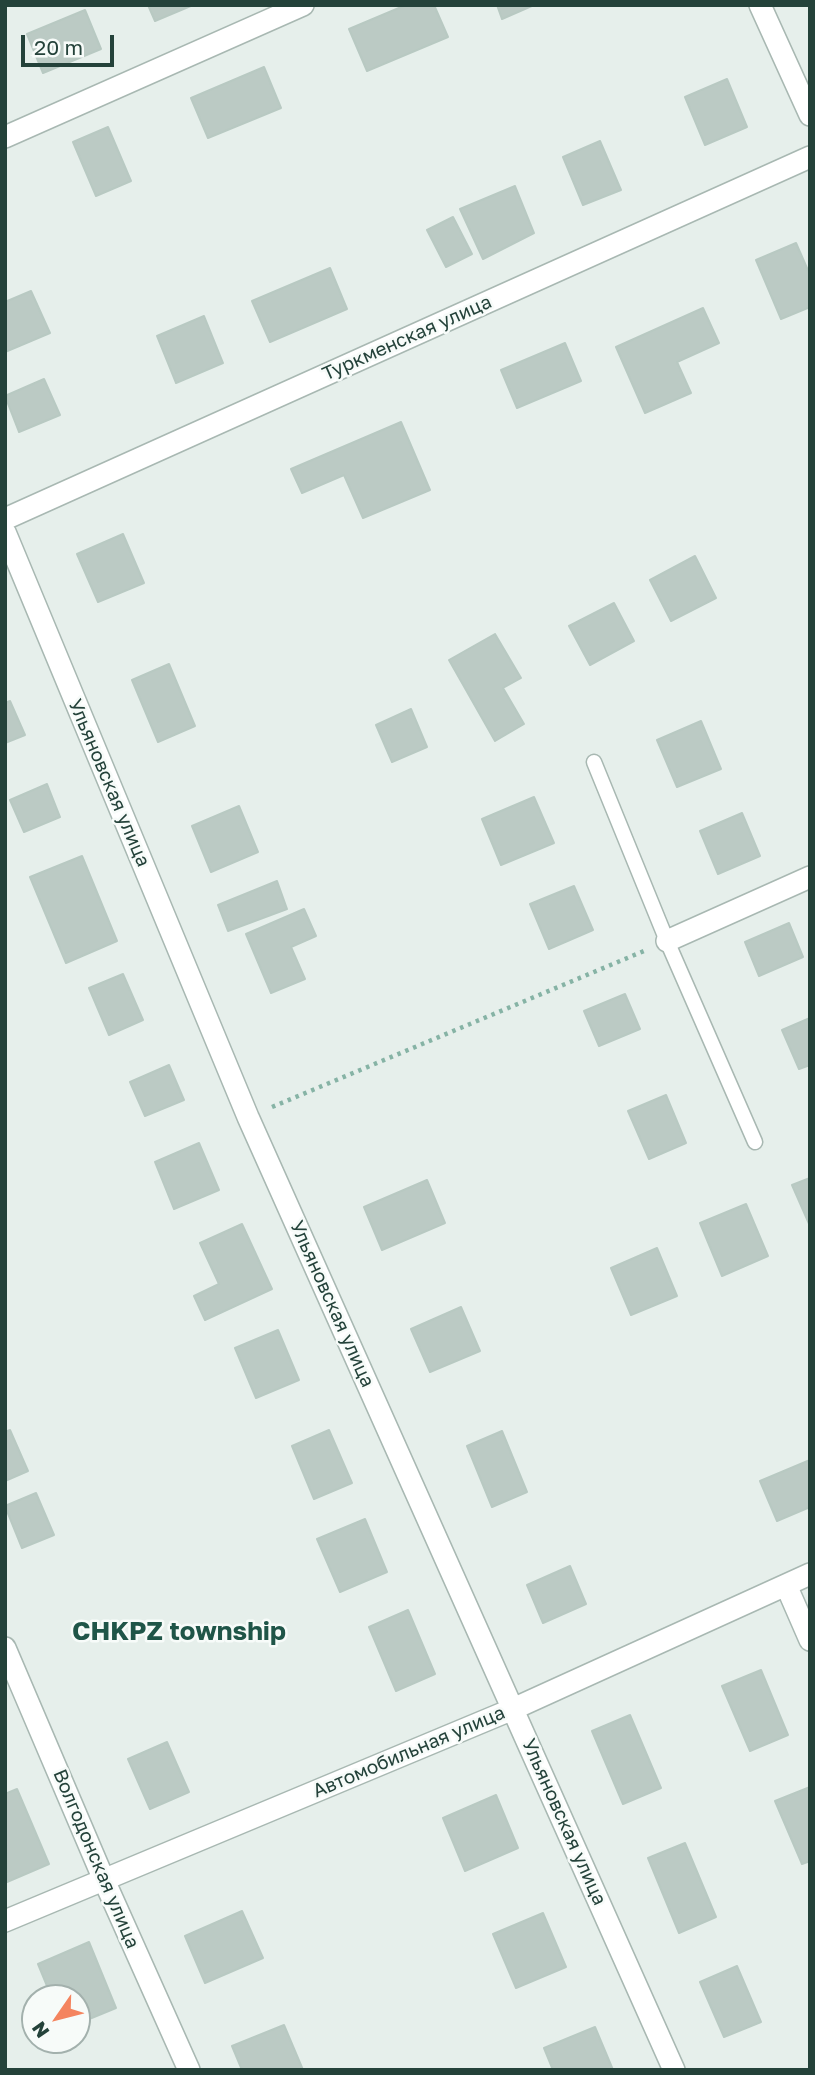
<!DOCTYPE html>
<meta charset="utf-8">
<style>
body{margin:0}
#map{position:relative;width:815px;height:2075px;overflow:hidden;background:#e6efeb;font-family:"Golos Text",sans-serif}
canvas{display:block}
.frame{position:absolute;inset:0;border:7px solid #24423a;pointer-events:none}
.north{position:absolute;left:21px;top:1984px;width:70px;height:70px;box-sizing:border-box;background:#f7fbf9;border:2px solid #a3b1ad;border-radius:50%;rotate:235deg;font-size:19px;font-weight:700;line-height:28px;text-align:center;color:#24423a}
.north::after{content:'';display:block;margin:auto;width:24px;height:32px;background:#f4845f;clip-path:polygon(50% 0,100% 100%,50% 72%,0 100%)}
.scale{position:absolute;left:21px;top:35px;width:93px;height:32px;box-sizing:border-box;border:4px solid #24423a;border-top:0;padding-left:9px;font-size:21px;line-height:24px;white-space:nowrap;color:#24423a;-webkit-text-stroke:5px #f7fbf9;paint-order:stroke}
</style>
<div id="map">
<canvas width="815" height="2075"></canvas>
<div class="frame"></div>
<div class="north">N</div>
<div class="scale">20 m</div>
</div>
<script>
const g = document.querySelector('canvas').getContext('2d');
g.lineJoin = 'round';
function fill(path, color) { g.fillStyle = color; g.fill(path, 'evenodd'); }
const poly = rows => new Path2D(rows.map(r => 'M' + r).join(''));
function strokePath(path, color, width, dash) { g.strokeStyle = color; g.lineWidth = width; g.lineCap = dash ? 'butt' : 'round'; g.setLineDash(dash || []); g.stroke(path); }
function drawText(font, color, halo, rows, align = 'center') {
  g.font = font + ' "Golos Text",sans-serif'; g.lineWidth = 5; g.setLineDash([]); g.textBaseline = 'middle'; g.strokeStyle = halo; g.fillStyle = color; for (const [text, x, y, turn = 0] of rows) {
    g.save(); g.translate(x, y); g.rotate((+turn || 0) * Math.PI / 180); g.textAlign = isNaN(turn) ? turn : align; if (halo) g.strokeText(text, 0, 0); g.fillText(text, 0, 0); g.restore();
  }
}
const building = poly([
 [148,5,193,5,155,21,148,5],
 [406,5,434,5,448,37,367,71,349,29,406,5],
 [497,5,534,5,502,19,497,5],
 [85,10,101,49,43,73,27,34,85,10],
 [264,67,281,108,208,138,191,98,264,67],
 [727,79,747,127,705,145,685,97,727,79],
 [108,127,131,181,96,196,73,142,108,127],
 [600,141,621,190,583,205,563,157,600,141],
 [515,186,534,233,483,259,460,209,515,186],
 [453,217,472,254,446,267,427,230,453,217],
 [796,243,810,275,810,307,781,319,756,260,796,243],
 [330,268,347,309,270,342,252,301,330,268],
 [31,291,50,333,5,352,5,302,31,291],
 [703,308,719,343,677,362,691,393,645,413,616,347,703,308],
 [204,316,223,363,176,383,157,336,204,316],
 [565,343,581,381,517,408,501,370,565,343],
 [44,379,60,415,19,432,5,396,44,379],
 [401,422,430,490,363,518,344,475,302,493,291,469,401,422],
 [123,534,144,583,98,602,77,554,123,534],
 [695,556,716,598,671,621,650,580,695,556],
 [614,603,634,641,590,665,569,626,614,603],
 [495,634,521,678,503,688,524,724,495,741,449,660,495,634],
 [169,664,195,726,158,742,132,680,169,664],
 [10,701,25,735,5,743,5,703,10,701],
 [411,709,427,747,392,762,376,725,411,709],
 [701,721,721,769,677,787,657,740,701,721],
 [47,784,60,817,24,832,10,800,47,784],
 [534,797,554,843,501,865,482,819,534,797],
 [239,806,258,852,211,872,192,826,239,806],
 [742,813,760,856,718,874,700,831,742,813],
 [82,856,117,941,66,963,30,877,82,856],
 [277,881,287,909,228,931,218,905,277,881],
 [574,886,593,930,549,949,530,904,574,886],
 [304,909,316,936,291,947,305,979,271,993,246,934,304,909],
 [789,923,803,957,759,976,745,942,789,923],
 [123,974,143,1020,109,1035,89,988,123,974],
 [625,994,640,1029,599,1046,584,1011,625,994],
 [810,1018,810,1065,799,1069,782,1030,810,1018],
 [169,1065,184,1100,145,1116,130,1082,169,1065],
 [666,1095,686,1143,649,1159,628,1111,666,1095],
 [199,1143,219,1190,174,1209,155,1162,199,1143],
 [810,1178,810,1226,792,1185,810,1178],
 [427,1180,445,1223,382,1250,364,1207,427,1180],
 [746,1204,768,1256,722,1276,700,1223,746,1204],
 [242,1224,272,1289,205,1320,194,1296,219,1284,200,1243,242,1224],
 [657,1248,677,1296,631,1315,611,1268,657,1248],
 [461,1307,480,1351,430,1372,411,1329,461,1307],
 [278,1330,299,1380,256,1398,235,1348,278,1330],
 [10,1430,28,1471,5,1481,5,1432,10,1430],
 [329,1430,352,1483,314,1499,292,1446,329,1430],
 [502,1431,527,1492,492,1507,467,1446,502,1431],
 [810,1460,810,1507,777,1521,760,1481,810,1460],
 [36,1493,54,1535,22,1548,5,1506,36,1493],
 [365,1519,387,1572,340,1592,317,1539,365,1519],
 [570,1566,586,1604,543,1623,527,1585,570,1566],
 [408,1610,435,1674,396,1691,369,1627,408,1610],
 [761,1670,788,1735,750,1751,722,1686,761,1670],
 [630,1715,661,1788,623,1804,592,1731,630,1715],
 [167,1742,189,1792,150,1809,128,1759,167,1742],
 [810,1787,810,1861,802,1864,775,1801,810,1787],
 [17,1789,49,1864,7,1882,5,1794,17,1789],
 [496,1795,518,1848,465,1871,443,1818,496,1795],
 [685,1843,716,1917,679,1933,648,1858,685,1843],
 [242,1911,263,1958,205,1983,185,1936,242,1911],
 [543,1913,566,1967,516,1988,493,1934,543,1913],
 [89,1942,116,2008,77,2024,77,1998,52,1998,38,1964,89,1942],
 [737,1966,761,2022,724,2037,700,1982,737,1966],
 [284,2025,303,2070,242,2070,232,2046,284,2025],
 [595,2027,613,2070,553,2070,544,2048,595,2027]
]);
const path = poly([
 [272,1107,644,951]
]);
const lane = poly([
 [594,762,667,941,755,1142]
]);
const street = poly([
 [760,5,810,115],
 [5,137,303,5],
 [5,519,810,157],
 [5,532,248,1117,674,2070],
 [667,941,810,877],
 [786,1585,810,1640],
 [5,1648,104,1880,189,2070],
 [5,1921,513,1709,810,1574]
]);
const streetNames = [
 ["Туркменская улица",407,338,-24],
 ["Ульяновская улица",109,783,67],
 ["Ульяновская улица",332,1304,66],
 ["Автомобильная улица",409,1752,-23],
 ["Ульяновская улица",564,1822,66],
 ["Волгодонская улица",96,1859,67]
];
const districtNames = [
 ["CHKPZ township",179,1632]
];
fill(building, '#bbcac4');
strokePath(building, '#b8c9c2', 2);
strokePath(lane, '#a8b8b2', 17);
strokePath(street, '#a8b8b2', 24);
strokePath(path, '#86b3a5', 4.5, [3.5, 5]);
strokePath(lane, '#fff', 14);
strokePath(street, '#fff', 21);
drawText('19px', '#24423a', '#f7fbf9', streetNames);
drawText('bold 26px', '#1f5548', '#f7fbf9', districtNames);
</script>
